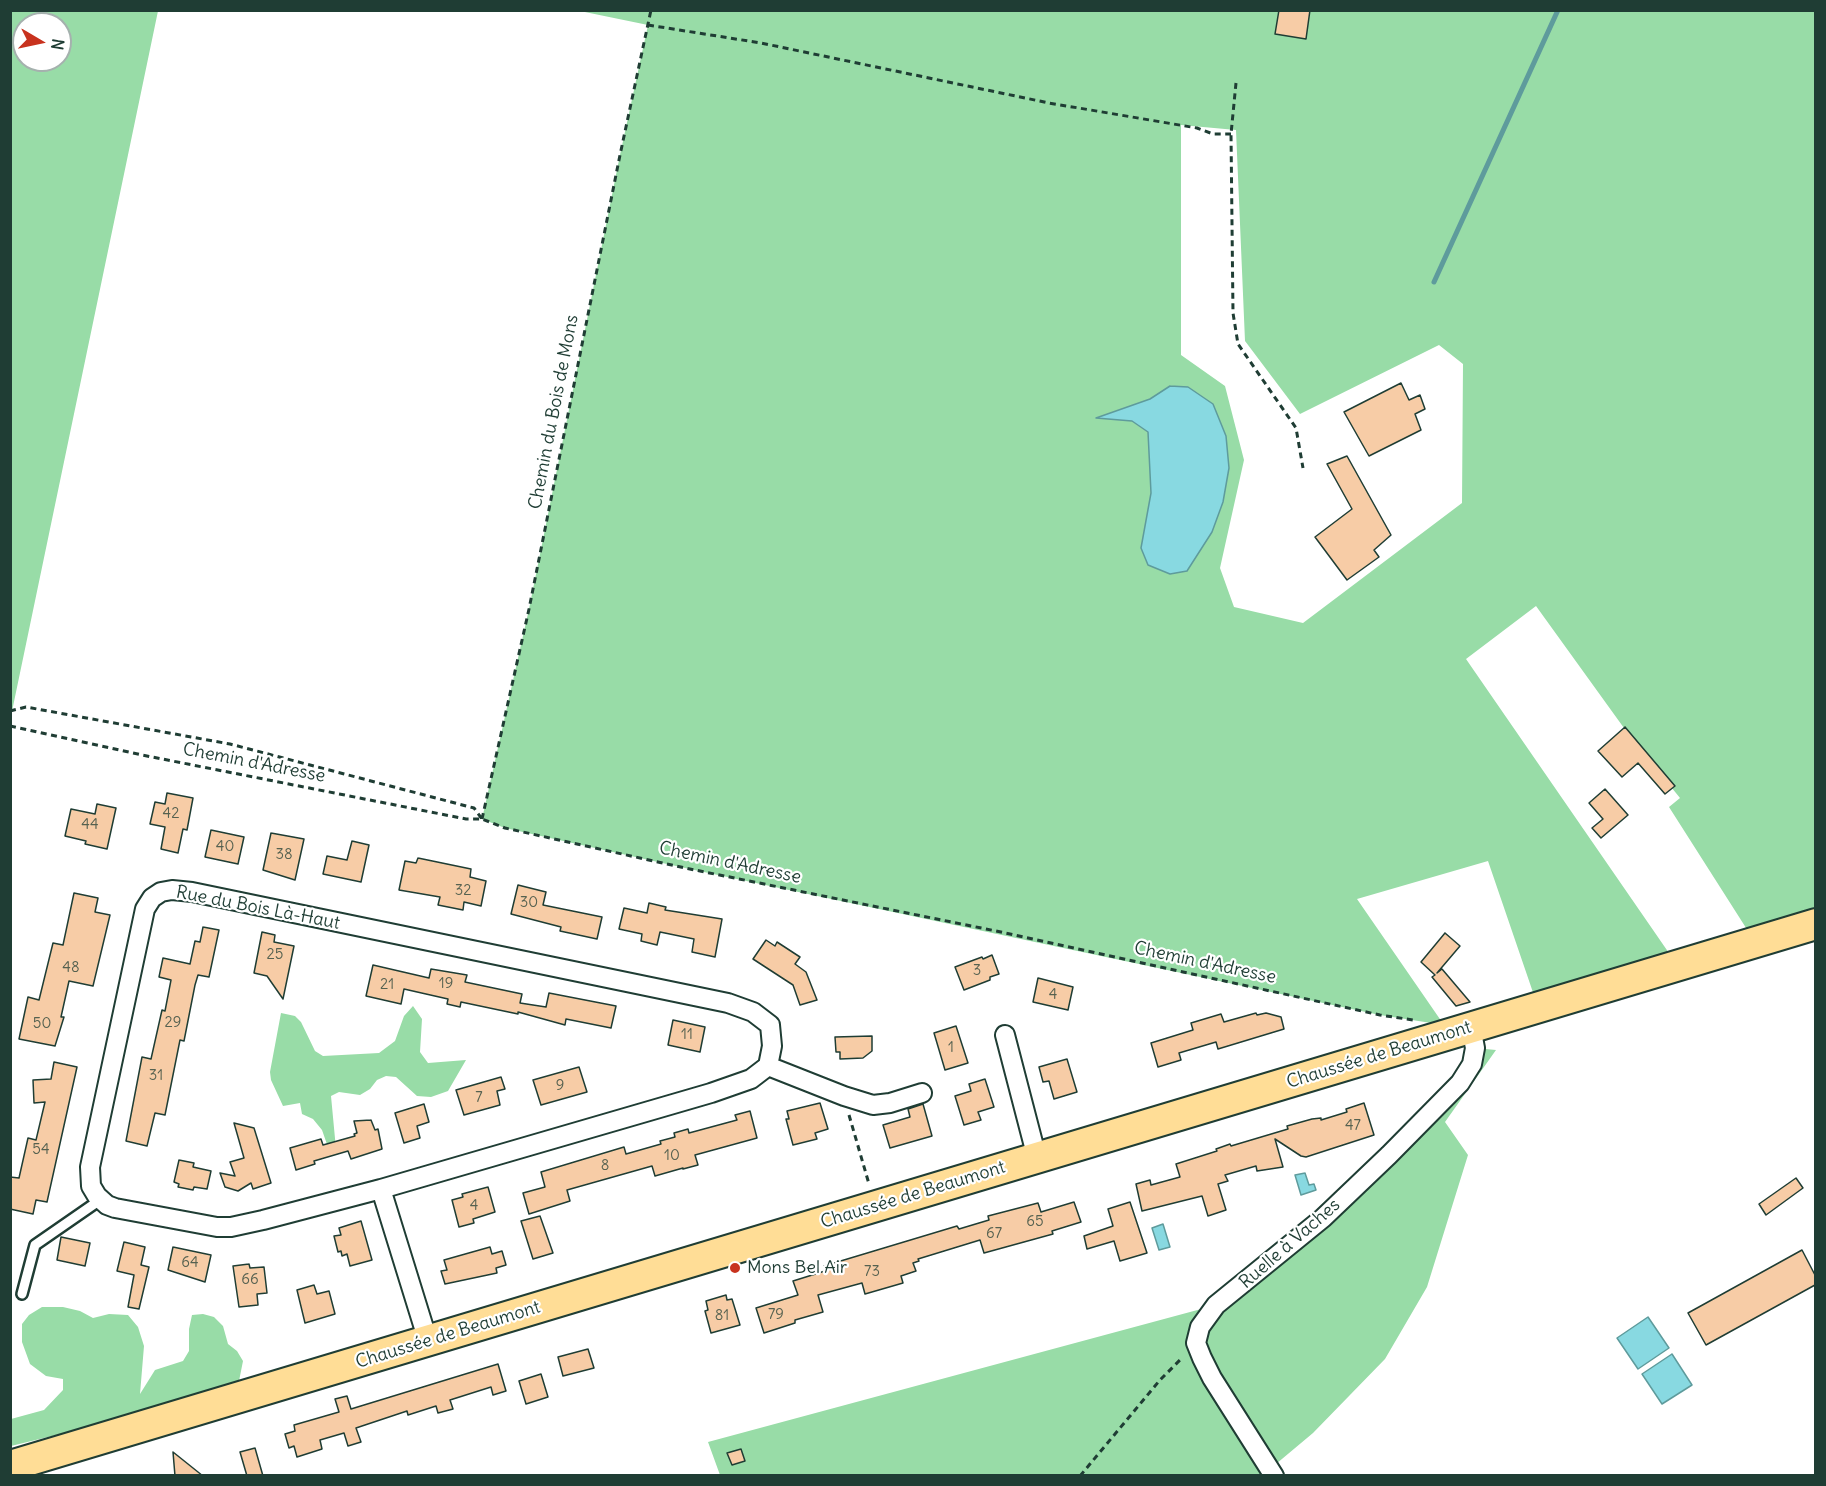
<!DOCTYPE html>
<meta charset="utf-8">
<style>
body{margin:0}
#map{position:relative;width:1826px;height:1486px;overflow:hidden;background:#fff;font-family:Delius,sans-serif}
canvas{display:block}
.frame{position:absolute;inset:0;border:12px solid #1f3d34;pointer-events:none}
.north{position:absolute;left:12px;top:12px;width:60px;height:60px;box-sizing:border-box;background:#fff;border:2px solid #a5b1ae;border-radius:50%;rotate:99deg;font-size:16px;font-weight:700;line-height:24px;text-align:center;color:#1f3d34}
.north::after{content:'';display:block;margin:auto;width:21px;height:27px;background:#c8321e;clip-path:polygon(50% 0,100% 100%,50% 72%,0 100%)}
</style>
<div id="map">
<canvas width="1826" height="1486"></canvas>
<div class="frame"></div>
<div class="north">N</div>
</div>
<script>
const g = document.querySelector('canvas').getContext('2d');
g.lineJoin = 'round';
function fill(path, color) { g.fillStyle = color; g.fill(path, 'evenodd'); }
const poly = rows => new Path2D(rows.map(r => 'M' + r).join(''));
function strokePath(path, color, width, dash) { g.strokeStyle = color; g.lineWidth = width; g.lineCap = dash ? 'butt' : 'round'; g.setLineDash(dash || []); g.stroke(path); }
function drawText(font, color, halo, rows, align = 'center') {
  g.font = font + ' Delius,sans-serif'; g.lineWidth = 4.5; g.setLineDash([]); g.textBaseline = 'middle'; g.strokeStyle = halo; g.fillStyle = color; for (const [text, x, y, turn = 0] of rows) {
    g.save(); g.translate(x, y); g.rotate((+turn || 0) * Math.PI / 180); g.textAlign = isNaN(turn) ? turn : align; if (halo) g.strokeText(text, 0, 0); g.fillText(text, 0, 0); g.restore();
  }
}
const green = poly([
 [10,11,158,11,11,716,10,716],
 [24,24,60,24,60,60,24,60],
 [580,11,1815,11,1815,924,1755,942,1669,807,1680,798,1629,735,1536,606,1466,659,1671,956,1538,1007,1488,861,1357,899,1444,1025,1380,1015,685,868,505,828,482,819,529,609,620,155,648,25],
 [1181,125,1236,130,1245,341,1300,414,1439,345,1463,364,1462,503,1303,623,1234,607,1220,568,1244,460,1225,386,1181,355],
 [413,1006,422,1019,420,1052,428,1063,466,1060,448,1091,431,1097,417,1096,396,1077,386,1076,377,1080,370,1089,360,1095,339,1092,331,1096,336,1149,329,1150,322,1130,313,1119,302,1114,300,1103,283,1106,271,1080,270,1072,281,1013,295,1016,301,1022,315,1051,323,1056,379,1053,395,1041,404,1016],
 [1475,1048,1496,1050,1445,1122,1468,1155,1427,1287,1385,1359,1313,1433,1270,1469,1274,1475,720,1475,708,1442,1216,1305,1460,1083],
 [42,1307,63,1307,80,1311,93,1318,109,1314,128,1315,138,1327,144,1346,140,1394,155,1370,183,1361,189,1351,189,1329,192,1315,203,1314,214,1317,223,1326,228,1344,237,1351,243,1361,237,1391,11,1446,11,1419,44,1410,63,1390,63,1379,46,1376,30,1364,22,1342,22,1324,29,1315]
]);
const water = poly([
 [1170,386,1188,387,1213,404,1226,436,1229,468,1223,502,1212,532,1187,571,1170,574,1148,565,1141,548,1151,493,1148,432,1132,421,1096,418,1150,399,1170,386],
 [1305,1173,1309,1185,1314,1184,1316,1190,1301,1195,1295,1175,1305,1173],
 [1163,1224,1170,1247,1159,1250,1152,1228,1163,1224],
 [1648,1317,1669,1348,1638,1369,1617,1338,1648,1317],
 [1672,1354,1692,1385,1662,1404,1642,1374,1672,1354]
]);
const stream = poly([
 [1434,282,1558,10]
]);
const building = poly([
 [1279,10,1310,10,1306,39,1275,34,1279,10],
 [1401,383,1409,400,1420,395,1425,409,1415,414,1421,430,1369,456,1344,412,1401,383],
 [1347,456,1391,535,1374,550,1379,557,1347,580,1315,537,1352,509,1327,464,1347,456],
 [1625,727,1675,786,1665,794,1638,763,1622,777,1598,751,1625,727],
 [1605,789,1628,815,1601,838,1592,828,1603,819,1589,803,1605,789],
 [167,793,193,798,187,830,183,829,178,853,161,849,165,827,150,824,155,802,165,804,167,793],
 [97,804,116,808,107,849,85,844,86,841,65,836,71,809,95,814,97,804],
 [211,830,244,837,238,864,205,857,211,830],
 [271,833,304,839,295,880,263,870,271,833],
 [352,841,369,845,361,882,323,874,327,856,347,860,352,841],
 [418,858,471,869,470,877,486,881,481,906,464,902,463,910,438,905,440,897,399,890,405,861,416,863,418,858],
 [518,885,546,892,543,905,602,917,597,939,560,931,561,927,511,914,518,885],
 [74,893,98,898,95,912,110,915,93,986,69,981,61,1017,64,1017,55,1046,19,1039,28,997,39,1000,53,943,63,945,74,893],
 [649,903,666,907,665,910,722,919,715,957,692,952,694,939,660,932,657,945,641,941,642,934,619,929,624,908,647,913,649,903],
 [203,927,219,930,209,977,198,975,195,985,184,1041,180,1040,165,1115,155,1113,147,1146,126,1141,142,1057,151,1059,162,1010,165,1011,171,980,159,977,163,958,190,964,195,941,200,942,203,927],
 [262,932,275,935,274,942,294,946,283,999,267,976,254,973,262,932],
 [1445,933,1460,946,1437,973,1442,969,1470,1002,1456,1006,1432,977,1435,975,1421,962,1445,933],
 [766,940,775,946,777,942,800,957,795,964,806,972,817,1000,800,1005,793,985,753,959,766,940],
 [992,955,999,974,990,977,990,980,964,990,955,967,982,957,983,959,992,955],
 [373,965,429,978,431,969,467,975,465,982,522,994,520,1003,546,1007,549,993,616,1006,611,1028,566,1019,565,1025,518,1012,518,1014,461,1002,460,1007,447,1004,448,999,404,989,401,1004,366,996,373,965],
 [1038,978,1073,987,1068,1010,1033,1002,1038,978],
 [1256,1013,1257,1015,1266,1013,1281,1017,1284,1029,1218,1049,1216,1042,1179,1053,1181,1060,1158,1067,1151,1043,1193,1030,1191,1023,1221,1014,1224,1022,1256,1013],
 [673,1020,705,1027,700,1052,668,1045,673,1020],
 [956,1026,968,1063,945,1070,934,1033,956,1026],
 [872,1036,872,1051,863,1058,840,1059,840,1052,836,1052,835,1037,872,1036],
 [1067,1059,1077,1092,1054,1099,1049,1081,1043,1082,1039,1067,1067,1059],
 [54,1062,77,1067,47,1202,36,1200,33,1214,10,1209,10,1177,19,1178,28,1138,36,1140,45,1102,34,1103,33,1080,51,1079,54,1062],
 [579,1067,587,1092,541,1105,533,1080,579,1067],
 [501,1077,505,1089,497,1091,500,1105,464,1115,456,1090,501,1077],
 [985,1079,994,1107,978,1112,981,1120,964,1125,955,1096,971,1091,969,1084,985,1079],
 [820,1103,828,1129,815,1133,817,1139,793,1145,786,1119,789,1119,787,1111,820,1103],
 [1364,1103,1374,1135,1306,1157,1301,1156,1275,1139,1283,1167,1257,1171,1256,1166,1225,1175,1228,1181,1218,1184,1226,1210,1208,1216,1202,1196,1142,1211,1136,1184,1150,1180,1151,1185,1180,1177,1176,1164,1217,1151,1216,1149,1230,1144,1231,1146,1288,1129,1287,1126,1312,1119,1321,1118,1321,1120,1347,1112,1346,1109,1364,1103],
 [424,1104,429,1122,417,1126,420,1138,404,1143,395,1113,424,1104],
 [923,1104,932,1136,890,1148,883,1125,910,1117,908,1109,923,1104],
 [750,1111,757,1138,695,1155,698,1165,683,1169,683,1168,655,1176,652,1166,567,1190,570,1201,529,1214,523,1193,545,1187,541,1172,624,1147,626,1154,661,1144,660,1141,675,1137,674,1133,688,1129,689,1133,737,1120,735,1115,750,1111],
 [371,1120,375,1130,378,1129,382,1149,351,1159,348,1151,314,1161,315,1164,296,1170,290,1148,321,1139,323,1145,355,1136,354,1134,357,1133,354,1121,371,1120],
 [234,1123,254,1128,271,1183,253,1189,251,1183,238,1191,225,1187,220,1173,235,1176,230,1162,244,1158,234,1123],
 [179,1160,194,1163,193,1167,211,1171,207,1189,194,1187,193,1190,178,1187,179,1184,174,1182,179,1160],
 [1796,1178,1803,1188,1766,1215,1759,1204,1796,1178],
 [488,1187,495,1212,473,1219,474,1223,459,1227,452,1200,463,1197,462,1194,488,1187],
 [1074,1202,1081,1222,1052,1231,1053,1234,984,1253,980,1240,918,1259,919,1261,913,1263,916,1271,901,1276,903,1283,865,1294,862,1283,818,1295,823,1312,795,1320,795,1323,764,1333,756,1308,798,1295,793,1281,825,1271,824,1266,957,1226,959,1229,989,1220,988,1216,1038,1203,1041,1212,1074,1202],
 [1130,1202,1147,1253,1120,1261,1114,1241,1087,1249,1084,1236,1113,1226,1108,1209,1130,1202],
 [540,1216,553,1253,533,1259,521,1221,540,1216],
 [361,1221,372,1260,350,1266,347,1254,342,1256,341,1251,338,1252,334,1236,341,1235,339,1228,361,1221],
 [61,1237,90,1243,85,1266,57,1260,61,1237],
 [124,1242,145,1247,141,1265,149,1267,139,1309,128,1307,134,1275,117,1271,124,1242],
 [173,1247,211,1255,205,1282,168,1270,173,1247],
 [490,1247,492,1254,502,1251,506,1265,496,1268,497,1273,445,1284,441,1271,447,1270,444,1260,490,1247],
 [1802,1250,1815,1275,1815,1285,1706,1345,1688,1313,1802,1250],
 [249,1264,250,1268,264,1267,267,1293,257,1294,258,1305,239,1307,233,1266,249,1264],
 [314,1285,317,1294,329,1291,335,1314,305,1323,297,1290,314,1285],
 [726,1295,727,1300,732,1299,740,1325,711,1333,705,1311,708,1310,706,1301,726,1295],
 [588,1349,594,1368,563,1376,558,1357,588,1349],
 [498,1364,506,1391,493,1395,491,1387,450,1400,453,1409,438,1413,436,1406,408,1415,407,1411,356,1428,361,1442,348,1446,344,1433,320,1440,322,1449,297,1457,294,1446,289,1448,285,1434,295,1431,294,1425,339,1412,335,1399,347,1396,351,1409,498,1364],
 [541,1374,548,1397,526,1404,519,1381,541,1374],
 [255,1448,263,1476,247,1476,240,1452,255,1448],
 [741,1449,745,1461,732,1465,727,1453,741,1449],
 [173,1452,203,1476,175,1476,173,1452]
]);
const path = poly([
 [648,25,761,43,1049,103,1197,128,1213,134,1231,134],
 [1236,83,1231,134,1233,313,1238,344,1296,428,1303,468],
 [10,711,26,707,230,744,474,808,482,819],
 [10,726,142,755,466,819,482,819,505,828,685,868,996,931,1380,1015,1413,1020],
 [482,819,529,609,620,155,651,10],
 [849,1115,869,1184],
 [1080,1476,1160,1380,1183,1357]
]);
const lane = poly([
 [22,1294,35,1245,100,1200]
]);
const street = poly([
 [1005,1035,1037,1158],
 [768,1066,844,1096,873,1105,890,1103,922,1093],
 [381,1189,711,1093,751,1079,768,1066,772,1046,770,1025,753,1012,728,1003,192,892,172,890,161,892,152,898,145,909,90,1167,91,1186,97,1196,107,1205,115,1208,217,1227,231,1227,263,1220,381,1189,428,1341],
 [1274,1476,1212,1378,1202,1358,1196,1343,1200,1327,1216,1305,1323,1218,1389,1155,1460,1083,1472,1064,1475,1048,1471,1027]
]);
const primary = poly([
 [10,1466,1816,924]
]);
const markers = [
 [735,1268,6,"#c8321e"]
];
const numberNames = [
 ["42",171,814],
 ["44",90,825],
 ["40",225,847],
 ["38",284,855],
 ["32",463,891],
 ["30",529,903],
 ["25",275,955],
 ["48",71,968],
 ["3",977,971],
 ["19",446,984],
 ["21",387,985],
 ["4",1053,995],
 ["29",173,1023],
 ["50",42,1024],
 ["11",687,1035],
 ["1",951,1048],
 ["31",156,1076],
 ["9",560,1086],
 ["7",479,1098],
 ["47",1353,1126],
 ["54",41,1150],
 ["10",672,1156],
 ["8",605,1166],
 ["4",474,1206],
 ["65",1035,1222],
 ["67",994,1234],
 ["64",190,1263],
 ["73",872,1272],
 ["66",250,1280],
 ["79",776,1315],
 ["81",722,1316]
];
const streetNames = [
 ["Chemin du Bois de Mons",554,412,-79],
 ["Chemin d'Adresse",254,763,11],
 ["Chemin d'Adresse",730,863,12],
 ["Rue du Bois Là-Haut",258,908,11],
 ["Chemin d'Adresse",1205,963,12],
 ["Chaussée de Beaumont",1379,1055,-17],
 ["Chaussée de Beaumont",913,1195,-17],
 ["Ruelle à Vaches",1290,1244,-41],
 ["Chaussée de Beaumont",448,1335,-17]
];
const poiNames = [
 ["Mons Bel Air",747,1268]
];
fill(green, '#98dca7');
fill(water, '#88d9e1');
strokePath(water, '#5e9b9c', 1.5);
strokePath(stream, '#5e9b9c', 5);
fill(building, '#f7cca6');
strokePath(building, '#1f3d34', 1.5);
strokePath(lane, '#1f3d34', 14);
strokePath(street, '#1f3d34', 22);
strokePath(primary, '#1f3d34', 34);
strokePath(path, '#1f3d34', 3, [6, 4.5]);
strokePath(lane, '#fff', 9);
strokePath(street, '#fff', 18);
strokePath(primary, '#ffdd96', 30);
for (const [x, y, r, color] of markers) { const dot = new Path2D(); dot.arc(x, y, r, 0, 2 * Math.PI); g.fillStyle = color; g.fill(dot); strokePath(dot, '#fff', 2); }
drawText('15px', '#556150', null, numberNames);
drawText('18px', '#1f3d34', '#fff', streetNames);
drawText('18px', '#1f3d34', '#fff', poiNames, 'left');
</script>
